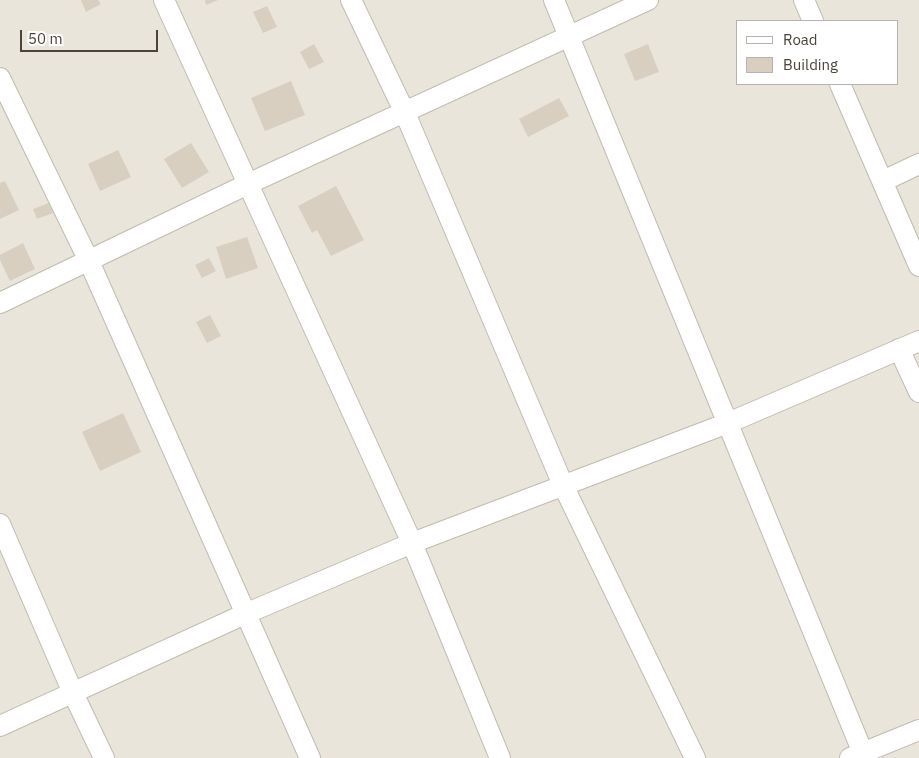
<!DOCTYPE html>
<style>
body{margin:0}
#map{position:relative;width:919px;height:758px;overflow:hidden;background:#f6f3ec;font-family:"IBM Plex Sans",sans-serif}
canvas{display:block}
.legend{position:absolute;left:736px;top:20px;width:162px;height:65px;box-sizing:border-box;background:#fff;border:1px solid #b7b4b0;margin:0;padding:6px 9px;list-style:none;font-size:15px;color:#4b4439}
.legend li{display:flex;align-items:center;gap:10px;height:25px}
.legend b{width:25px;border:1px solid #b7b4b0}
.scale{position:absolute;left:20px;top:30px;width:138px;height:22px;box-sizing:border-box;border:2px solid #4b4439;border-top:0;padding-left:6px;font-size:15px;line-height:18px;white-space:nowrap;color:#4b4439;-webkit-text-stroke:4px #fff;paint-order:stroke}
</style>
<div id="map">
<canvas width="919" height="758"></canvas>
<ul class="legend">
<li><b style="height:6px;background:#fff"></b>Road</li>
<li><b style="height:14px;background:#d8cfc1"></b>Building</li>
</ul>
<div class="scale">50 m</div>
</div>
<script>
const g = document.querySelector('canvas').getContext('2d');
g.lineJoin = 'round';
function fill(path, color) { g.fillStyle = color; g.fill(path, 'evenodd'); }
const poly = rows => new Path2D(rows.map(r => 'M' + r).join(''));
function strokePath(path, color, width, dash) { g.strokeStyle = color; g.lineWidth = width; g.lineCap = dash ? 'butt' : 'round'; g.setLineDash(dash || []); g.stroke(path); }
const residential = poly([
 [0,0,919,0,919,758,0,758],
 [738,21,898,21,898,84,738,84]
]);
const building = poly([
 [81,0,98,0,101,4,86,12],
 [205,0,218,0,206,5],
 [267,6,277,27,263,33,253,12],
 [314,44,324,62,309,69,300,52],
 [648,44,659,72,635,81,624,54],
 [291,81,305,115,265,131,251,98],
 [559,98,569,116,528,137,519,119],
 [191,143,209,172,182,188,164,159],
 [118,150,131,177,100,191,88,164],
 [5,181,19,210,0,219,0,183],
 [336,186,364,240,331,256,317,230,312,233,298,206],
 [49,203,53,213,37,219,33,209],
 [247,237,258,268,226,279,216,247],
 [23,243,35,269,10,281,0,260,0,255],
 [209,258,216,271,202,278,195,265],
 [210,315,221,336,207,343,196,322],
 [123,413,141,452,100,471,82,432]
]);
const minor = poly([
 [164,0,412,543,500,758],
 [351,0,405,113,563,485,695,758],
 [554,0,865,758],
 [804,0,813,21],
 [0,78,88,259,310,758],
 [840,84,919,266],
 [883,181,919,164],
 [0,303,250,183,648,0],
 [899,349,919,392],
 [0,524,73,693,104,758],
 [0,726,245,614,412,543,728,423,919,341],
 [850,758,919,730]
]);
fill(residential, '#eae5da');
fill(building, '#d8cfc1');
strokePath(minor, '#c2bbae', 22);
strokePath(minor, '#fff', 20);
</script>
